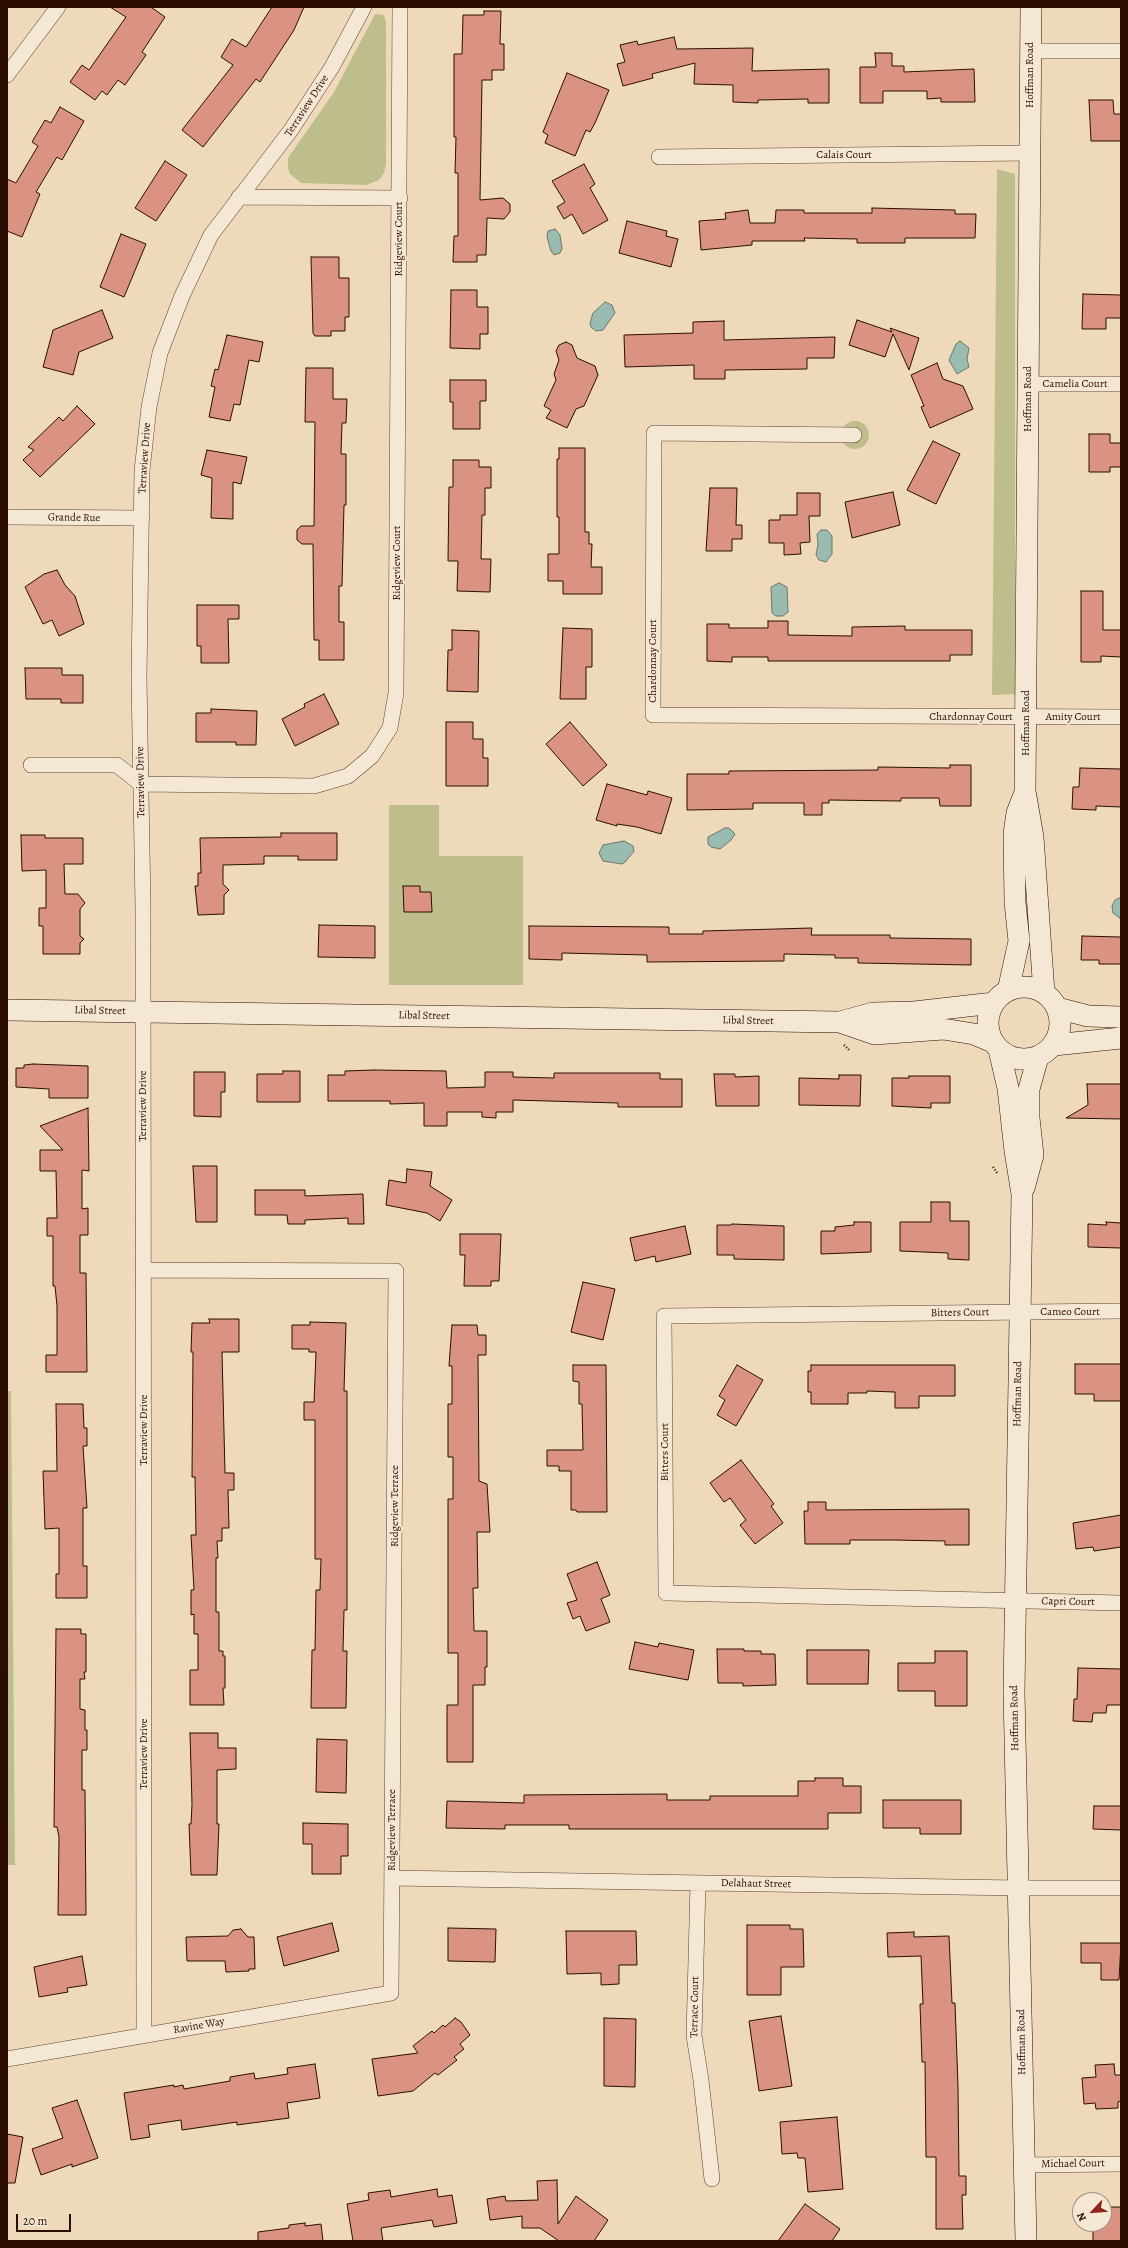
<!DOCTYPE html>
<style>
body{margin:0}
#map{position:relative;width:1128px;height:2248px;overflow:hidden;background:#eedabb;font-family:Alegreya,serif}
canvas{display:block}
.frame{position:absolute;inset:0;border:8px solid #2b0e00;pointer-events:none}
.north{position:absolute;left:1072px;top:2192px;width:40px;height:40px;box-sizing:border-box;background:#f4e7d3;border:1px solid #a4907f;border-radius:50%;rotate:244deg;font-size:11px;font-weight:700;line-height:16px;text-align:center;color:#2b0e00}
.north::after{content:'';display:block;margin:auto;width:14px;height:18px;background:#8f2418;clip-path:polygon(50% 0,100% 100%,50% 72%,0 100%)}
.scale{position:absolute;left:16px;top:2214px;width:55px;height:18px;box-sizing:border-box;border:2px solid #2b0e00;border-top:0;padding-left:5px;font-size:12px;line-height:14px;white-space:nowrap;color:#2b0e00;-webkit-text-stroke:3px #f4e7d3;paint-order:stroke}
</style>
<div id="map">
<canvas width="1128" height="2248"></canvas>
<div class="frame"></div>
<div class="north">N</div>
<div class="scale">20 m</div>
</div>
<script>
const g = document.querySelector('canvas').getContext('2d');
g.lineJoin = 'round';
function fill(path, color) { g.fillStyle = color; g.fill(path, 'evenodd'); }
const poly = rows => new Path2D(rows.map(r => 'M' + r).join(''));
function strokePath(path, color, width, dash) { g.strokeStyle = color; g.lineWidth = width; g.lineCap = dash ? 'butt' : 'round'; g.setLineDash(dash || []); g.stroke(path); }
function drawText(font, color, halo, rows, align = 'center') {
  g.font = font + ' Alegreya,serif'; g.lineWidth = 4; g.setLineDash([]); g.textBaseline = 'middle'; g.strokeStyle = halo; g.fillStyle = color; for (const [text, x, y, turn = 0] of rows) {
    g.save(); g.translate(x, y); g.rotate((+turn || 0) * Math.PI / 180); g.textAlign = isNaN(turn) ? turn : align; if (halo) g.strokeText(text, 0, 0); g.fillText(text, 0, 0); g.restore();
  }
}
const green = poly([
 [375,14,384,15,386,22,386,164,384,173,379,180,366,185,301,183,290,174,288,168,288,158,334,92],
 [997,169,1015,174,1015,694,992,695],
 '841 435a14 14 0 1 1 28 0a14 14 0 1 1-28 0Z',
 [389,805,439,805,439,856,523,856,523,985,389,985],
 [7,1391,11,1391,15,1865,7,1865]
]);
const water = poly([
 [555,229,560,235,562,249,560,253,554,255,551,251,547,237,548,231,555,229],
 [605,302,612,305,615,313,603,330,596,331,591,327,590,323,593,313,605,302],
 [960,341,969,348,967,359,969,367,957,374,949,360,956,344,960,341],
 [821,530,827,530,832,536,832,554,826,562,819,560,816,555,818,544,817,534,821,530],
 [779,583,787,587,788,612,783,616,776,616,772,613,771,587,779,583],
 [725,828,729,828,735,834,731,840,720,849,711,847,708,844,708,837,725,828],
 [624,841,633,846,634,851,625,862,622,864,603,861,599,853,603,845,624,841],
 [1121,897,1121,919,1113,913,1112,906,1115,900,1121,897]
]);
const building = poly([
 [110,7,151,7,165,17,142,52,146,55,125,85,118,80,107,95,102,91,95,100,70,82,82,65,89,70,126,17,110,7],
 [272,7,304,7,294,30,260,82,256,79,203,147,182,130,233,65,221,57,232,39,246,47,272,7],
 [484,11,501,11,500,44,504,44,504,70,492,70,492,80,482,80,480,200,503,198,510,204,510,212,504,219,487,218,486,255,477,255,477,262,453,262,454,236,458,236,458,173,455,173,456,137,454,137,454,54,462,54,463,15,484,15,484,11],
 [674,37,677,49,753,48,752,71,829,69,829,103,808,103,808,99,758,100,758,103,733,102,733,85,694,84,695,63,652,74,653,78,623,86,617,64,625,62,620,45,637,41,638,45,674,37],
 [875,53,892,53,892,66,904,66,904,72,974,69,975,102,941,102,941,98,927,99,927,91,883,91,883,103,860,103,860,67,876,67,875,53],
 [567,73,609,90,595,123,590,132,586,130,575,156,545,143,548,135,543,132,567,73],
 [1089,100,1113,100,1114,114,1121,114,1121,141,1091,141,1089,100],
 [60,107,84,121,62,160,57,157,36,192,40,194,22,237,7,231,7,179,16,183,38,146,32,142,45,120,51,123,60,107],
 [165,161,187,175,156,221,135,208,165,161],
 [584,164,595,184,590,188,608,220,583,234,572,214,564,219,557,207,565,202,552,181,584,164],
 [872,208,955,210,955,214,976,214,975,238,905,238,905,243,857,243,857,239,804,238,805,241,752,241,752,245,701,250,699,221,726,219,725,213,748,210,750,223,775,223,776,210,804,210,804,213,872,213,872,208],
 [627,221,667,231,666,236,678,239,671,267,619,253,627,221],
 [121,234,146,244,124,297,100,287,121,234],
 [311,257,339,257,339,278,349,278,349,317,345,317,345,331,331,331,331,336,315,336,313,333,311,257],
 [451,290,477,290,477,307,488,307,488,334,480,334,480,349,450,348,451,290],
 [1083,294,1121,295,1121,318,1106,318,1106,329,1082,329,1083,294],
 [102,310,113,338,79,352,73,375,43,367,53,330,102,310],
 [857,320,892,332,890,328,919,338,909,370,893,334,885,357,849,345,857,320],
 [724,321,724,340,835,337,834,358,807,358,807,369,725,370,725,379,694,379,694,365,625,367,624,335,693,333,693,322,724,321],
 [227,335,263,342,259,362,249,360,240,405,234,404,230,421,209,417,215,387,211,386,215,369,218,370,227,335],
 [566,342,572,345,577,358,595,366,598,375,584,406,576,409,567,428,546,418,551,410,544,406,556,380,554,374,559,360,556,351,559,345,566,342],
 [937,363,943,379,963,386,973,409,930,428,921,407,924,406,911,375,937,363],
 [306,368,333,368,333,399,347,399,346,423,342,423,341,454,346,454,346,505,344,505,342,586,339,586,339,622,344,622,344,660,319,660,319,640,314,640,313,544,302,544,297,540,297,530,301,526,314,526,315,422,305,422,306,368],
 [450,380,486,380,486,401,480,401,480,429,453,429,453,402,450,402,450,380],
 [77,406,95,424,40,477,23,460,34,450,28,447,59,417,63,421,77,406],
 [1089,434,1110,434,1110,443,1121,443,1121,467,1110,467,1110,472,1089,472,1089,434],
 [933,441,960,454,936,504,907,490,933,441],
 [559,448,585,448,585,532,589,532,589,544,592,544,591,567,602,567,602,594,563,594,563,581,548,581,548,554,559,554,559,517,557,517,557,459,559,459,559,448],
 [207,450,247,457,241,484,233,482,233,519,211,518,212,478,201,475,207,450],
 [453,460,479,460,479,467,491,467,491,488,485,488,485,515,482,515,481,559,491,559,490,592,457,591,458,561,448,561,449,487,453,487,453,460],
 [710,488,737,488,736,525,742,525,742,539,732,539,732,551,706,551,710,488],
 [893,492,900,525,852,538,845,502,893,492],
 [797,493,820,493,820,516,809,516,810,542,800,543,801,554,784,555,784,543,769,543,769,520,780,520,780,515,797,515,797,493],
 [57,570,65,585,75,596,84,624,59,636,52,620,43,624,25,587,44,574,57,570],
 [1081,591,1103,591,1103,630,1121,630,1121,657,1101,656,1101,662,1081,662,1081,591],
 [197,605,239,605,239,619,228,619,229,663,201,663,201,646,197,646,197,605],
 [768,621,788,621,788,635,852,636,852,627,905,626,905,630,972,630,972,655,950,655,950,661,768,661,768,657,732,657,732,662,707,661,707,624,729,624,729,628,768,628,768,621],
 [563,628,592,629,592,667,586,667,586,699,560,699,563,628],
 [452,630,479,631,478,692,447,691,448,650,452,650,452,630],
 [25,668,62,668,62,675,83,675,83,703,61,703,61,699,26,699,25,668],
 [324,694,339,724,295,746,282,719,305,707,304,704,324,694],
 [211,709,257,711,256,745,236,745,236,742,196,742,196,713,211,713,211,709],
 [446,722,473,722,473,739,483,739,483,758,488,758,488,786,446,786,446,722],
 [570,722,607,765,583,786,546,744,570,722],
 [950,765,971,765,971,806,940,806,939,798,901,798,901,801,829,800,829,803,822,803,822,815,804,815,804,803,753,803,753,809,687,810,687,774,729,774,729,771,878,770,878,767,950,768,950,765],
 [1080,768,1121,769,1121,807,1096,806,1096,810,1072,809,1073,787,1079,787,1080,768],
 [607,784,647,795,648,791,672,798,661,834,637,827,617,824,617,826,596,820,607,784],
 [281,833,337,833,337,860,298,860,298,856,264,856,264,864,223,865,223,884,229,890,224,895,224,914,198,915,195,886,198,886,198,873,201,873,200,838,281,837,281,833],
 [21,835,45,835,45,838,83,838,83,864,64,864,65,894,78,894,85,903,80,909,80,936,84,939,80,943,80,954,43,954,43,926,39,926,39,908,46,908,46,870,22,871,21,835],
 [403,886,420,886,420,892,431,892,432,912,404,912,403,886],
 [319,925,375,926,375,958,318,957,319,925],
 [529,926,669,927,669,934,703,934,703,931,812,928,811,935,890,935,890,938,971,939,971,965,858,963,858,958,835,958,835,955,784,954,784,961,647,962,647,955,562,953,562,960,529,959,529,926],
 [1082,936,1121,937,1121,964,1099,964,1099,960,1081,960,1082,936],
 [33,1064,88,1066,88,1098,49,1098,49,1089,16,1087,16,1068,24,1068,24,1065,33,1064],
 [374,1070,446,1071,447,1088,485,1087,485,1072,513,1072,513,1077,554,1078,554,1073,660,1073,660,1079,682,1079,682,1107,618,1107,618,1103,513,1100,513,1112,496,1112,496,1118,482,1117,482,1112,447,1112,447,1126,424,1126,424,1103,390,1104,390,1101,328,1101,328,1075,345,1075,345,1071,374,1070],
 [283,1071,300,1071,300,1102,257,1102,257,1074,283,1074,283,1071],
 [194,1072,225,1072,225,1092,221,1092,221,1117,194,1116,194,1072],
 [714,1074,735,1074,735,1077,759,1076,759,1106,716,1106,714,1074],
 [839,1075,861,1075,860,1106,799,1105,799,1078,839,1079,839,1075],
 [909,1076,950,1076,950,1103,931,1103,931,1108,892,1106,892,1078,909,1078,909,1076],
 [1087,1084,1121,1084,1121,1119,1066,1118,1088,1105,1087,1084],
 [88,1108,89,1171,82,1170,82,1209,88,1208,88,1235,80,1235,80,1273,86,1273,87,1372,46,1372,46,1355,57,1355,57,1306,55,1286,53,1286,53,1236,47,1236,47,1218,57,1218,56,1171,40,1171,40,1150,63,1150,40,1126,88,1108],
 [193,1166,217,1166,217,1222,196,1222,193,1166],
 [407,1169,432,1172,430,1186,452,1200,440,1221,427,1213,386,1205,389,1180,406,1183,407,1169],
 [255,1190,305,1190,305,1196,363,1194,364,1224,348,1224,348,1218,305,1220,305,1224,288,1224,287,1215,255,1215,255,1190],
 [931,1202,950,1202,950,1221,969,1221,969,1260,948,1259,948,1253,900,1251,900,1222,931,1222,931,1202],
 [854,1222,871,1222,871,1252,821,1254,821,1231,835,1231,835,1227,854,1225,854,1222],
 [1106,1222,1121,1223,1121,1248,1088,1247,1088,1224,1107,1225,1106,1222],
 [732,1224,784,1226,784,1260,734,1259,734,1255,717,1255,717,1225,731,1225,732,1224],
 [685,1226,691,1254,656,1262,655,1256,635,1261,630,1238,685,1226],
 [460,1234,501,1234,499,1281,491,1281,491,1286,464,1286,465,1255,460,1255,460,1234],
 [583,1282,615,1289,603,1340,571,1332,583,1282],
 [209,1319,239,1319,239,1352,222,1352,225,1473,234,1473,234,1490,228,1490,229,1528,222,1528,222,1541,217,1541,218,1558,216,1558,216,1612,219,1612,219,1651,223,1651,223,1656,225,1656,225,1688,223,1688,224,1705,190,1705,190,1670,198,1670,198,1634,194,1634,194,1614,191,1615,191,1590,194,1590,191,1535,196,1535,195,1477,192,1477,193,1352,191,1352,192,1323,210,1323,209,1319],
 [310,1322,346,1323,344,1391,347,1391,347,1610,344,1610,343,1651,347,1651,346,1708,311,1708,312,1650,315,1650,316,1590,320,1590,321,1559,315,1559,315,1420,304,1420,304,1402,314,1402,316,1352,309,1352,309,1349,292,1349,292,1325,310,1325,310,1322],
 [452,1325,477,1325,478,1335,486,1335,486,1355,478,1355,479,1481,487,1484,490,1532,477,1532,478,1588,473,1588,474,1631,487,1631,487,1667,485,1667,485,1685,473,1685,473,1762,447,1762,447,1705,458,1705,458,1653,448,1653,448,1499,453,1499,453,1457,448,1457,448,1404,452,1404,452,1366,449,1366,452,1325],
 [1075,1364,1121,1364,1121,1401,1094,1401,1094,1394,1075,1394,1075,1364],
 [573,1365,606,1365,607,1512,577,1512,576,1510,571,1510,571,1471,559,1471,559,1466,547,1466,547,1450,583,1450,582,1404,579,1404,579,1382,573,1381,573,1365],
 [737,1365,763,1380,736,1426,717,1415,725,1400,719,1396,737,1365],
 [811,1365,955,1365,955,1396,919,1396,919,1408,895,1408,895,1392,867,1391,867,1393,848,1393,848,1404,811,1404,811,1392,808,1392,808,1371,811,1371,811,1365],
 [56,1404,83,1404,84,1428,87,1428,87,1446,83,1446,87,1508,83,1508,83,1566,87,1566,87,1598,56,1598,56,1574,59,1574,59,1528,45,1529,43,1471,57,1471,56,1404],
 [741,1460,774,1504,771,1506,783,1523,755,1544,740,1525,746,1520,730,1498,724,1502,710,1483,741,1460],
 [808,1502,826,1502,826,1510,969,1509,969,1545,945,1545,945,1541,895,1540,850,1540,850,1544,805,1544,804,1511,808,1511,808,1502],
 [1121,1515,1121,1547,1094,1551,1093,1547,1076,1549,1073,1523,1121,1515],
 [597,1562,610,1595,601,1599,610,1622,586,1631,580,1616,573,1619,567,1603,577,1600,567,1574,597,1562],
 [56,1629,81,1629,81,1634,86,1634,86,1672,84,1672,85,1679,80,1679,80,1709,85,1710,85,1730,87,1730,87,1750,82,1750,82,1790,85,1790,86,1915,58,1915,59,1837,57,1827,54,1827,56,1629],
 [635,1642,658,1647,659,1643,694,1650,688,1680,629,1669,635,1642],
 [717,1649,744,1649,744,1651,761,1651,761,1654,775,1654,776,1685,743,1686,743,1683,718,1683,717,1649],
 [807,1650,869,1650,868,1684,807,1684,807,1650],
 [935,1651,967,1651,967,1706,935,1706,935,1691,898,1691,898,1663,935,1663,935,1651],
 [1078,1668,1121,1669,1121,1705,1107,1705,1106,1713,1093,1713,1092,1722,1073,1721,1074,1699,1077,1699,1078,1668],
 [190,1733,218,1733,218,1748,236,1748,236,1769,217,1770,217,1824,219,1824,217,1875,191,1875,189,1824,191,1824,192,1804,190,1733],
 [317,1739,347,1740,346,1793,316,1792,317,1739],
 [815,1778,843,1778,843,1786,861,1786,861,1813,828,1813,828,1829,569,1829,569,1825,505,1825,505,1829,446,1828,447,1801,524,1803,524,1795,667,1794,667,1800,710,1800,710,1796,798,1796,798,1781,815,1781,815,1778],
 [883,1800,961,1800,961,1834,920,1834,920,1828,883,1828,883,1800],
 [1094,1806,1121,1806,1121,1830,1093,1829,1094,1806],
 [303,1823,348,1824,348,1856,341,1856,341,1874,312,1874,312,1844,303,1844,303,1823],
 [332,1923,339,1951,284,1966,277,1937,332,1923],
 [747,1925,790,1925,790,1929,803,1929,804,1967,781,1967,781,1995,747,1995,747,1925],
 [448,1928,496,1929,495,1962,448,1961,448,1928],
 [241,1929,248,1937,254,1937,255,1969,249,1969,249,1971,226,1972,225,1961,187,1961,186,1937,228,1936,233,1930,241,1929],
 [566,1931,636,1931,637,1965,619,1965,619,1984,601,1985,601,1973,567,1974,566,1931],
 [914,1932,914,1937,949,1936,952,2003,955,2003,958,2086,959,2176,966,2176,966,2195,962,2195,963,2229,936,2229,936,2157,926,2157,925,2062,922,2062,920,2004,923,2004,921,1956,888,1957,887,1933,914,1932],
 [1081,1943,1121,1943,1119,1980,1101,1980,1101,1963,1081,1963,1081,1943],
 [82,1956,87,1985,67,1988,68,1992,39,1997,34,1967,82,1956],
 [781,2016,792,2086,759,2091,749,2021,781,2016],
 [455,2018,461,2022,470,2035,460,2044,464,2049,454,2057,457,2060,438,2075,435,2073,413,2091,378,2096,372,2059,418,2053,413,2046,432,2031,434,2033,443,2025,445,2027,455,2018],
 [604,2018,636,2019,635,2087,604,2086,604,2018],
 [315,2064,320,2098,287,2103,289,2118,237,2125,237,2122,182,2130,181,2120,148,2125,150,2137,131,2140,124,2093,174,2085,174,2087,183,2085,184,2089,230,2081,230,2077,254,2073,255,2079,288,2074,287,2068,315,2064],
 [1114,2064,1115,2075,1121,2075,1121,2101,1118,2102,1118,2108,1096,2109,1095,2103,1084,2104,1082,2078,1096,2077,1095,2065,1114,2064],
 [77,2100,98,2158,72,2167,72,2164,41,2175,32,2149,63,2138,52,2108,77,2100],
 [837,2117,843,2189,808,2192,805,2158,798,2158,797,2153,782,2154,780,2122,837,2117],
 [7,2134,23,2137,15,2183,7,2183,7,2134],
 [557,2180,558,2224,576,2196,608,2220,594,2241,559,2241,540,2228,522,2228,522,2216,490,2220,487,2199,505,2196,506,2201,538,2200,537,2181,557,2180],
 [437,2189,438,2197,452,2195,457,2223,434,2227,432,2220,381,2228,383,2241,353,2241,347,2204,369,2200,368,2193,390,2190,391,2197,437,2189],
 [805,2204,840,2229,832,2241,778,2241,805,2204],
 [1104,2207,1121,2207,1121,2241,1093,2241,1093,2225,1104,2224,1104,2207],
 [305,2223,305,2226,321,2224,323,2241,258,2241,258,2232,289,2228,289,2225,305,2223]
]);
const path = poly([
 [844,1045,850,1051],
 [993,1167,998,1174]
]);
const street = poly([
 [1031,51,1121,51],
 [7,75,58,7],
 [659,157,1030,153],
 [239,197,400,198],
 [1028,384,1121,384],
 [854,435,654,433,653,715,1121,717],
 [7,517,142,518],
 [31,765,117,765,141,784,314,786,348,776,372,756,390,728,396,693,400,7],
 [1121,1311,664,1316,666,1593,1121,1603],
 [392,1878,1018,1888,1121,1888],
 [698,1883,694,2036,701,2080,712,2179],
 [144,2035,143,907,139,678,142,471,149,407,160,353,182,296,211,235,291,130,332,67,364,7],
 [7,2059,391,1993,396,1271,143,1270],
 [1024,2165,1121,2164]
]);
const secondary = poly([
 [1031,7,1025,791,1033,837,1044,993],
 '988 1023a36 36 0 1 1 72 0a36 36 0 1 1-72 0Z',
 [1008,991,1019,941,1015,902,1014,834,1017,813,1024,795],
 [1057,1008,1088,1016,1121,1017],
 [7,1010,840,1022,873,1013,914,1012,994,1003],
 [840,1022,875,1034,943,1029,974,1034,993,1042],
 [1054,1045,1121,1038],
 [999,1050,1008,1088,1015,1151,1022,1194,1014,1692,1026,2241],
 [1024,1188,1033,1155,1029,1118,1029,1089,1038,1057]
]);
const streetNames = [
 ["Hoffman Road",1030,75,-90],
 ["Terraview Drive",307,106,-57],
 ["Calais Court",844,155],
 ["Ridgeview Court",399,239,-90],
 ["Camelia Court",1075,384],
 ["Hoffman Road",1028,399,-90],
 ["Terraview Drive",145,458,-86],
 ["Grande Rue",74,518,1],
 ["Ridgeview Court",397,563,-90],
 ["Chardonnay Court",653,661,-90],
 ["Chardonnay Court",971,717],
 ["Amity Court",1073,717],
 ["Hoffman Road",1026,723,-90],
 ["Terraview Drive",141,782,-91],
 ["Libal Street",100,1011,1],
 ["Libal Street",424,1016,1],
 ["Libal Street",748,1021,1],
 ["Terraview Drive",143,1106,-90],
 ["Cameo Court",1070,1312],
 ["Bitters Court",960,1313,-1],
 ["Hoffman Road",1018,1394,-89],
 ["Terraview Drive",144,1430,-90],
 ["Bitters Court",665,1452,-90],
 ["Ridgeview Terrace",395,1506,-90],
 ["Capri Court",1068,1602,1],
 ["Hoffman Road",1015,1718,-91],
 ["Terraview Drive",144,1754,-90],
 ["Ridgeview Terrace",392,1830,-90],
 ["Delahaut Street",756,1884,1],
 ["Terrace Court",695,2007,-89],
 ["Ravine Way",199,2026,-10],
 ["Hoffman Road",1022,2042,-91],
 ["Michael Court",1073,2164,-1]
];
fill(green, '#bebe8c');
fill(water, '#99bbb0');
strokePath(water, '#6d766a', 1);
fill(building, '#da9281');
strokePath(building, '#2b0e00', 1);
strokePath(street, '#5c412f', 16);
strokePath(secondary, '#2b0e00', 22);
strokePath(path, '#2b0e00', 2.5, [1, 2]);
strokePath(street, '#f4e7d3', 15);
strokePath(secondary, '#f4e7d3', 21);
drawText('11px', '#2b0e00', '#f4e7d3', streetNames);
</script>
